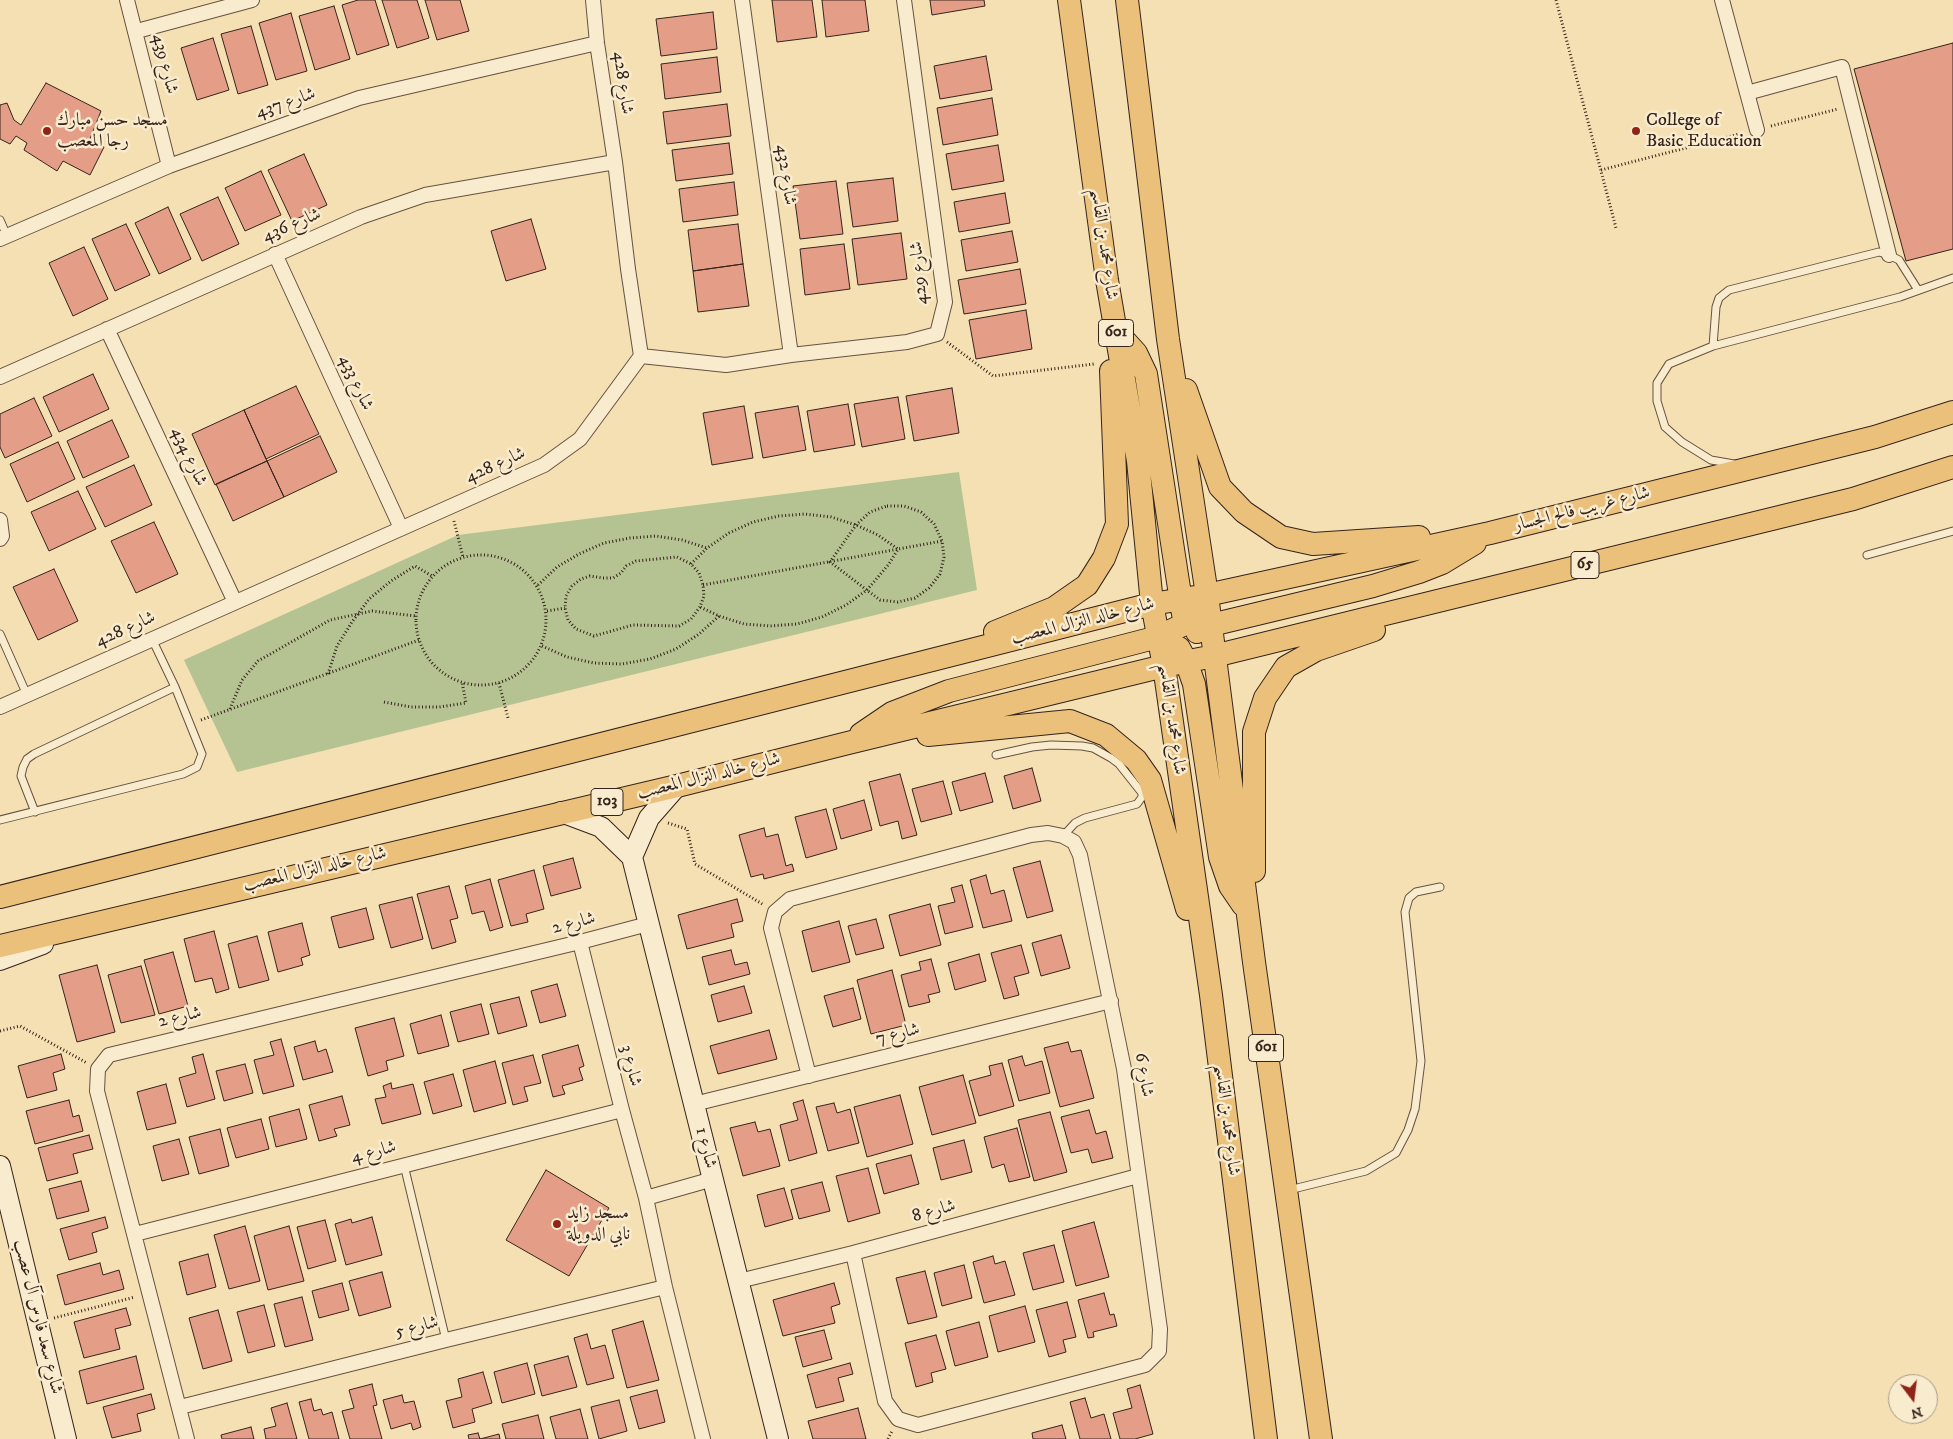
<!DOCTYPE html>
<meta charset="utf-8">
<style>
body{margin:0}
#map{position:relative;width:1953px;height:1439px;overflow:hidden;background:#f4e0b3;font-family:"IM FELL DW Pica",serif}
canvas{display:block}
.north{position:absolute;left:1888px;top:1374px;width:50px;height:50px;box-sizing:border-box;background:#f8ebce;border:1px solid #aa9b86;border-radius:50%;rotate:165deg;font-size:14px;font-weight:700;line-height:20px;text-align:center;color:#36231b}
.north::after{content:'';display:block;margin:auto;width:18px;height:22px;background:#8f2418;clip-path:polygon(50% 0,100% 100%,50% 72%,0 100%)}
</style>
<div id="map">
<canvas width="1953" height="1439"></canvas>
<div class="north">N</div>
</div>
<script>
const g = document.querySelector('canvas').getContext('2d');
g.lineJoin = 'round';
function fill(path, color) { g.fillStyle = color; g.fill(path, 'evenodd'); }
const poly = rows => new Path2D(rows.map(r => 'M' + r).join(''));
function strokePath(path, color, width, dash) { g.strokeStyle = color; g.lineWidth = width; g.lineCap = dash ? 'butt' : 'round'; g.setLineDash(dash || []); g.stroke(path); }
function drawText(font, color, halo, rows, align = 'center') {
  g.font = font + ' "IM FELL DW Pica",Amiri,serif'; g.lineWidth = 5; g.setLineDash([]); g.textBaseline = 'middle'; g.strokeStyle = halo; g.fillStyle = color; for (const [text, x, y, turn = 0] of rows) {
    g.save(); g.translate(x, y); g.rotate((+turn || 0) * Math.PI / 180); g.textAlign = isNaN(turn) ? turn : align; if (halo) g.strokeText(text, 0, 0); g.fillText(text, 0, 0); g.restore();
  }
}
const green = poly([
 [959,472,977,590,237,772,184,660,458,535]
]);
const building = poly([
 [358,0,375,0,389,45,357,55,342,5,358,0],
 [382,0,417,0,429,38,397,48,382,0],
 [425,0,460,0,469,31,437,40,425,0],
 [772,0,812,0,817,37,777,42,772,0],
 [822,0,865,0,869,31,826,37,822,0],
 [930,0,984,0,985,6,932,15,930,0],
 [334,6,350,59,315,70,299,16,334,6],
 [713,12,717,49,661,56,656,19,713,12],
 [291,13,307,71,276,80,259,23,291,13],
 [251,26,268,85,238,94,221,34,251,26],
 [213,38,229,90,197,100,181,48,213,38],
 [1953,43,1953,249,1906,261,1854,69,1953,43],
 [986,56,992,90,940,99,934,66,986,56],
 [717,57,721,92,665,99,661,64,717,57],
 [46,83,101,111,90,139,104,147,90,175,63,161,57,171,24,150,27,143,16,136,10,144,0,139,0,105,7,103,14,120,21,125,46,83],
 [992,98,998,135,943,145,937,108,992,98],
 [727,104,731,136,667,144,663,112,727,104],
 [729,143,733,174,676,181,672,150,729,143],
 [998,145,1004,181,952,190,946,154,998,145],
 [304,154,327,205,292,221,268,170,304,154],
 [261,171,281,215,245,231,225,188,261,171],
 [893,178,898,221,853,227,847,183,893,178],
 [836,181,843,234,800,239,793,186,836,181],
 [734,182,738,215,683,222,679,189,734,182],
 [1005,193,1010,223,959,232,954,202,1005,193],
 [218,197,239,244,202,261,180,214,218,197],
 [168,207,191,259,159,274,135,223,168,207],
 [531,219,546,269,506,281,491,231,531,219],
 [126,224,150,275,115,291,92,239,126,224],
 [738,224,743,264,693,271,688,230,738,224],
 [1012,231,1018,262,966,271,961,240,1012,231],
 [901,233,907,279,858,285,852,239,901,233],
 [844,244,850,289,805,295,800,249,844,244],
 [84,247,108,299,73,316,49,263,84,247],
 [743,264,749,306,698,312,693,271,743,264],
 [1020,269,1026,304,964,314,958,280,1020,269],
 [1026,310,1032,349,976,359,969,320,1026,310],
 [93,374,109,409,59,432,43,397,93,374],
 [296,386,319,434,266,459,244,410,296,386],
 [952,388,959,433,914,441,906,396,952,388],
 [898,397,905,439,862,447,854,404,898,397],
 [34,398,52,436,5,458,0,447,0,414,34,398],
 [848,404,855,445,814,452,807,411,848,404],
 [744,406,753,458,712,465,703,413,744,406],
 [798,406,806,450,763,458,755,413,798,406],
 [244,410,267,461,215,485,192,434,244,410],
 [112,420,129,457,83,478,67,441,112,420],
 [320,436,337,472,284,497,267,461,320,436],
 [58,442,75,479,27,502,10,464,58,442],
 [267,461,284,497,233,521,216,484,267,461],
 [134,465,152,505,105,527,86,487,134,465],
 [78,491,96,529,49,551,31,512,78,491],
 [154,522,178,574,136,593,111,541,154,522],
 [54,569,78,621,38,640,13,587,54,569],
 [1032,768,1041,801,1013,809,1004,776,1032,768],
 [985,773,993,802,960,811,952,782,985,773],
 [900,774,917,835,902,839,898,821,880,826,869,782,900,774],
 [943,781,952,814,921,822,912,789,943,781],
 [864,800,872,830,841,839,833,809,864,800],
 [826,809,837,849,806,858,795,817,826,809],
 [764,828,766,837,778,834,786,866,792,864,794,871,764,879,763,874,751,877,739,835,764,828],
 [573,858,581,888,551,896,543,866,573,858],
 [1040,861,1053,911,1027,918,1013,868,1040,861],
 [534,870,544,909,526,914,528,922,511,926,498,880,534,870],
 [986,875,991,894,1004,890,1012,921,983,928,970,880,986,875],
 [490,879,503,927,490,931,484,911,472,914,465,886,490,879],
 [962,885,973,927,945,934,938,906,955,902,951,888,962,885],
 [449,886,458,918,450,920,456,942,432,949,417,894,449,886],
 [412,897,423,939,391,948,379,905,412,897],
 [737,899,743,921,731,924,734,937,687,949,678,915,737,899],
 [930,904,941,945,900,956,889,915,930,904],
 [366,908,374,939,339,948,331,917,366,908],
 [876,919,884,948,856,955,848,926,876,919],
 [839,921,850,962,812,972,802,931,839,921],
 [302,923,310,955,301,958,303,965,278,972,268,932,302,923],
 [214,931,229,989,216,993,212,978,195,982,184,939,214,931],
 [1061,935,1070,968,1041,976,1032,943,1061,935],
 [257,936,269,980,239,988,228,944,257,936],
 [1021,945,1029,973,1014,977,1019,995,1004,999,991,953,1021,945],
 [731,950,735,965,747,962,750,974,709,985,702,957,731,950],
 [173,952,188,1006,159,1014,144,960,173,952],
 [979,954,986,981,955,990,948,963,979,954],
 [931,959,940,992,928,995,930,1002,909,1007,901,975,921,970,919,962,931,959],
 [97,965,115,1032,77,1042,59,975,97,965],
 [141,966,155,1015,121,1023,108,975,141,966],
 [892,970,906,1025,871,1034,857,980,892,970],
 [557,984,566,1016,540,1023,531,991,557,984],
 [744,986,752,1013,718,1022,711,995,744,986],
 [853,988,861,1019,833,1027,824,996,853,988],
 [519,997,527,1026,498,1034,490,1004,519,997],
 [481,1004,489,1034,458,1042,450,1012,481,1004],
 [441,1015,449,1046,418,1054,410,1024,441,1015],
 [394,1018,404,1056,386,1061,388,1070,368,1076,355,1028,394,1018],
 [769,1030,777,1059,718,1074,710,1046,769,1030],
 [281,1039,294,1086,263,1094,254,1060,274,1055,270,1042,281,1039],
 [315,1041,318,1052,326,1049,333,1072,303,1080,294,1047,315,1041],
 [1068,1042,1071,1052,1081,1050,1094,1098,1060,1107,1044,1048,1068,1042],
 [578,1045,584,1066,579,1068,583,1080,562,1086,565,1094,553,1097,542,1055,578,1045],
 [61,1054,65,1069,53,1073,57,1090,27,1098,18,1066,61,1054],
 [203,1054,215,1099,187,1107,179,1078,196,1073,192,1057,203,1054],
 [533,1055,541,1083,524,1087,528,1101,513,1105,502,1063,533,1055],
 [1022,1056,1025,1066,1042,1061,1050,1093,1019,1101,1008,1060,1022,1056],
 [495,1061,506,1103,474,1112,463,1070,495,1061],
 [1002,1063,1014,1106,979,1116,969,1081,991,1075,989,1066,1002,1063],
 [245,1064,253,1093,224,1101,216,1071,245,1064],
 [453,1074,462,1106,433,1114,424,1082,453,1074],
 [963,1075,976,1123,932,1135,919,1087,963,1075],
 [391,1083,392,1089,413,1084,421,1114,382,1124,375,1099,386,1097,383,1086,391,1083],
 [166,1084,176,1123,147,1130,137,1092,166,1084],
 [900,1095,913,1144,867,1157,854,1107,900,1095],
 [342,1096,350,1125,334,1129,337,1136,319,1141,309,1105,342,1096],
 [69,1100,73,1117,79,1115,83,1131,35,1144,26,1111,69,1100],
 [803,1100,817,1153,789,1161,780,1125,798,1120,793,1103,803,1100],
 [834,1103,837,1113,850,1109,859,1143,828,1151,816,1107,834,1103],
 [299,1109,307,1139,276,1147,269,1117,299,1109],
 [1089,1110,1096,1134,1106,1131,1113,1158,1092,1163,1088,1149,1071,1153,1061,1117,1089,1110],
 [1050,1112,1067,1172,1034,1181,1018,1120,1050,1112],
 [261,1119,269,1149,236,1158,227,1128,261,1119],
 [755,1122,758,1132,770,1129,780,1166,743,1176,730,1128,755,1122],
 [1017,1128,1030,1177,1009,1182,1004,1164,992,1168,984,1137,1017,1128],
 [220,1129,229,1166,199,1174,189,1137,220,1129],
 [89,1135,93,1149,73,1154,78,1173,47,1181,38,1148,89,1135],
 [179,1139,189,1174,162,1181,153,1146,179,1139],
 [964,1140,972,1172,941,1180,933,1148,964,1140],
 [911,1155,919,1184,884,1194,876,1164,911,1155],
 [868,1168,880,1213,848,1222,836,1176,868,1168],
 [546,1170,609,1208,569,1276,506,1240,546,1170],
 [81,1181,89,1211,57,1219,49,1189,81,1181],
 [822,1182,830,1211,799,1219,791,1190,822,1182],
 [784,1188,793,1219,765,1227,757,1195,784,1188],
 [105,1217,108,1228,92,1233,97,1252,69,1260,60,1229,105,1217],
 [372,1217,382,1255,346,1265,335,1224,351,1219,352,1223,372,1217],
 [325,1220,336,1261,308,1269,297,1227,325,1220],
 [1094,1222,1109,1277,1076,1286,1062,1231,1094,1222],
 [245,1226,260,1281,229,1289,214,1235,245,1226],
 [289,1226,304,1281,268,1290,254,1236,289,1226],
 [1054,1245,1064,1282,1033,1290,1023,1253,1054,1245],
 [208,1254,216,1287,187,1295,179,1262,208,1254],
 [993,1256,995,1264,1005,1261,1015,1295,984,1303,973,1262,993,1256],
 [100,1263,103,1275,119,1270,124,1289,65,1305,57,1275,100,1263],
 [964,1265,972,1298,942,1306,934,1273,964,1265],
 [925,1271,937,1317,908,1324,896,1278,925,1271],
 [382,1272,391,1307,359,1316,349,1281,382,1272],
 [342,1283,349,1310,319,1318,312,1291,342,1283],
 [834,1283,840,1304,831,1307,835,1323,783,1336,773,1300,834,1283],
 [1104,1293,1110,1315,1114,1314,1117,1326,1093,1332,1094,1337,1088,1338,1078,1300,1104,1293],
 [302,1297,313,1340,285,1347,274,1304,302,1297],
 [1067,1302,1076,1337,1063,1340,1066,1352,1049,1357,1036,1310,1067,1302],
 [264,1305,275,1346,248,1353,237,1312,264,1305],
 [1025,1306,1035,1342,998,1352,989,1316,1025,1306],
 [126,1308,131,1325,115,1329,120,1349,84,1358,74,1322,126,1308],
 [218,1310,232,1361,203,1369,189,1318,218,1310],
 [643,1321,659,1380,627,1388,612,1330,643,1321],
 [979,1322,988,1357,955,1366,946,1331,979,1322],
 [824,1330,832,1359,803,1367,795,1337,824,1330],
 [587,1334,591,1349,605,1345,614,1378,587,1385,574,1338,587,1334],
 [936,1335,946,1369,931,1373,933,1382,916,1387,905,1343,936,1335],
 [136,1356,144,1389,87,1404,79,1371,136,1356],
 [568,1356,577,1387,542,1396,534,1365,568,1356],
 [527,1363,535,1394,502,1403,494,1372,527,1363],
 [850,1363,853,1374,838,1378,844,1401,816,1408,807,1375,850,1363],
 [483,1372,492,1403,472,1409,475,1422,453,1428,446,1401,462,1397,458,1379,483,1372],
 [372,1384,377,1405,373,1406,382,1439,350,1439,342,1411,354,1408,349,1390,372,1384],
 [1140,1385,1153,1434,1135,1439,1120,1439,1113,1413,1132,1408,1127,1389,1140,1385],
 [657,1390,665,1422,639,1429,630,1397,657,1390],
 [151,1394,155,1409,137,1414,141,1431,112,1438,103,1407,151,1394],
 [402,1395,404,1403,414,1401,421,1427,413,1430,411,1423,391,1429,383,1400,402,1395],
 [1085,1398,1091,1418,1104,1414,1111,1439,1080,1439,1070,1402,1085,1398],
 [311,1399,314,1411,321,1409,323,1415,332,1412,339,1439,309,1439,299,1402,311,1399],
 [619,1400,627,1431,599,1439,591,1407,619,1400],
 [287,1403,297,1439,266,1439,264,1429,276,1426,271,1408,287,1403],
 [858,1408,866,1439,813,1439,808,1421,858,1408],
 [580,1409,588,1439,556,1439,550,1417,580,1409],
 [538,1415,544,1439,506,1439,502,1424,538,1415],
 [1062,1425,1066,1439,1033,1439,1032,1433,1062,1425],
 [251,1427,254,1439,222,1439,221,1435,251,1427],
 [478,1433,480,1439,499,1434,500,1439,469,1439,468,1435,478,1433]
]);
const path = poly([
 [1556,0,1616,228],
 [1771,126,1838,109],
 [1601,170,1743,133],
 [947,342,993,376,1094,364],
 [887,506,904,506,921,512,934,524,942,541,944,557,940,574,929,588,915,598,898,602,880,600,830,562,856,525,870,512,887,506],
 [454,521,463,557],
 '416 620a65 65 0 1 1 130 0a65 65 0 1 1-130 0Z',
 [677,557,691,564,699,573,703,585,704,596,700,607,691,619,679,626,633,625,594,636,576,629,568,620,565,608,566,596,572,586,581,579,590,576,603,578,613,578,621,573,626,566,636,561,677,557],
 [691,564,707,548,729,533,753,522,779,516,805,514,831,517,856,525,878,535,898,549,889,564,867,590,846,605,822,617,797,624,770,626,744,624,719,616,700,607],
 [538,585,557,567,579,554,604,543,630,538,656,536,682,540,707,548],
 [703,585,942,541],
 [547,611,565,608],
 [542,646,567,657,594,663,622,664,650,659,676,649,699,634,719,616],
 [328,674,337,646,352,622,369,599,391,581,415,566,432,576],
 [499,683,508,718],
 [384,702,411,707,439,707,466,703,462,682],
 [230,709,242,680,258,661,330,620,372,611,416,616],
 [201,720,419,640],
 [668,823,687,829,695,864,764,905],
 [0,1031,20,1026,87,1063],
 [54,1318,135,1297],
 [888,1439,892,1431]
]);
const lane = poly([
 [0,220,7,236],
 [1713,346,1716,307,1719,298,1729,290,1879,252,1889,255,1899,260,1918,290],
 [1734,464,1711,460,1682,442,1665,427,1657,401,1657,383,1669,364,1713,346,1900,297,1953,278],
 [1867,555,1953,531],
 [0,634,27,695],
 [996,755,1032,747,1051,745,1082,746,1093,748,1111,758,1119,764,1142,793,1142,797,1137,804,1085,818,1075,823,1063,836],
 [35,812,21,776,23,767,27,759,34,754,175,687],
 [0,820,183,774,197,767,202,754,175,687,152,639],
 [404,1165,446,1340],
 [1289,1190,1366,1171,1396,1153,1408,1130,1415,1109,1421,1061,1405,912,1409,898,1416,892,1440,887]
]);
const street = poly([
 [127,0,169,166],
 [742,0,791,355],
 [1722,0,1757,130],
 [137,31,252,0],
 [1747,93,1842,67,1889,255],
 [0,239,169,166,359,98,597,43],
 [275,254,401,528],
 [107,329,235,602],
 [641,356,726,365,791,355,907,342,937,334,945,302,904,0],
 [0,377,361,217,425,195,615,162],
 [0,520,2,536,0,539],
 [0,707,544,465,580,439,641,356,628,269,615,162,597,43,593,0],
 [580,942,622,1110,646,1198,665,1287,703,1439],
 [809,1076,771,928,775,912,790,899,1031,835,1048,833,1063,836,1074,842,1080,855,1124,1069,1160,1329,1159,1351,1145,1365,918,1425,898,1419,885,1401,853,1253],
 [694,1104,1111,1001],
 [646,1198,713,1179],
 [135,1234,622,1110],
 [739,1281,853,1253,1138,1176],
 [180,1407,446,1340,665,1287],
 [187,1439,97,1091,98,1069,109,1055,580,942,648,924]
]);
const secondary = poly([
 [561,812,601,827,632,857,778,1439],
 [632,857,649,818,677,786],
 [0,960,43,944],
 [0,1166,66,1439]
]);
const primary = poly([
 [1069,0,1107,280,1138,461,1152,604,1164,666,1211,995,1266,1439],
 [1127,0,1168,339,1207,595,1254,962,1321,1439],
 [1116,331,1136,353,1146,374,1183,614],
 [1186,390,1220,487,1244,512,1281,537,1313,544,1419,537],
 [995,632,1054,608,1087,585,1104,558,1117,524,1111,371],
 [1197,632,1211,625,1373,586,1419,572,1442,563,1475,543],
 [1179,648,1186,661,1194,684,1220,857,1230,886,1243,905],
 [861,734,892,713,949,691,1158,637,1193,620,1201,610,1207,595],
 [928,735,1070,721,1106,735,1136,760,1150,780,1187,909],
 [1254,871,1254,732,1265,698,1286,667,1316,650,1374,630],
 [0,897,1152,604,1207,595,1490,533,1875,437,1953,412],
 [0,946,677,786,848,743,1164,666,1214,656,1853,499,1953,467]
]);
const markers = [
 [47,131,5,"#8f2418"],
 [1636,131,5,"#8f2418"],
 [557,1224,5,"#8f2418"]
];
const shields = [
 [1116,333,35],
 [1585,565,28],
 [607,802,32],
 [1266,1048,35]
];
const shieldNames = [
 ["601",1116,333],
 ["65",1585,565],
 ["103",607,802],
 ["601",1266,1048]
];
const streetNames = [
 ["شارع 439",164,64,76],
 ["شارع 428",622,83,82],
 ["شارع 437",286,104,-19],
 ["شارع 432",785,175,82],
 ["شارع 436",292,226,-23],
 ["شارع محمد بن القاسم",1103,244,82],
 ["شارع 429",920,273,-95],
 ["شارع 433",355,383,65],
 ["شارع 434",188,457,65],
 ["شارع 428",496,466,-24],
 ["شارع غريب فالح الجسار",1582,510,-14],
 ["شارع خالد النزال المعصب",1083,622,-14],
 ["شارع 428",126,630,-24],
 ["شارع محمد بن القاسم",1171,719,82],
 ["شارع خالد النزال المعصب",709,777,-14],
 ["شارع خالد النزال المعصب",315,870,-13],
 ["شارع 2",574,924,-14],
 ["شارع 2",180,1018,-13],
 ["شارع 7",898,1035,-14],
 ["شارع 3",630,1066,76],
 ["شارع 6",1143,1075,81],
 ["شارع محمد بن القاسم",1226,1120,83],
 ["شارع 1",705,1148,76],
 ["شارع 4",374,1153,-14],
 ["شارع 8",934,1212,-15],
 ["شارع سعد فارس آل عصب",37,1317,76],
 ["شارع 5",417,1328,-14]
];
const poiNames = [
 ["مسجد حسن مبارك",57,121],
 ["رجا المعصب",57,142],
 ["College of",1646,121],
 ["Basic Education",1646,142],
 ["مسجد زايد",567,1214],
 ["نابي الدويلة",567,1235]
];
fill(green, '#b5c392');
fill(building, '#e49e87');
strokePath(building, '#36231b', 1);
strokePath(lane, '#665241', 9);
strokePath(street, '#665241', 16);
strokePath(secondary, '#36231b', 22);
strokePath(primary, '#36231b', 24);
strokePath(path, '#36231b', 3, [1, 2.5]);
strokePath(lane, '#f8ebce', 7);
strokePath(street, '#f8ebce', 14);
strokePath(secondary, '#f8ebce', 20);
strokePath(primary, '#eac07a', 22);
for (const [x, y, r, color] of markers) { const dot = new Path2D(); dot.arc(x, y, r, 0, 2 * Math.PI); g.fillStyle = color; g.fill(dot); strokePath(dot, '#f8ebce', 2); }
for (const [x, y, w] of shields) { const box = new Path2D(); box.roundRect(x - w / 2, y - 13.5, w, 27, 4); g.fillStyle = '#f8ebce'; g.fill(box); strokePath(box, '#36231b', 1); }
drawText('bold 16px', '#36231b', null, shieldNames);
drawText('18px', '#36231b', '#f8ebce', streetNames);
drawText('18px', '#36231b', '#f8ebce', poiNames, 'left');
</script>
